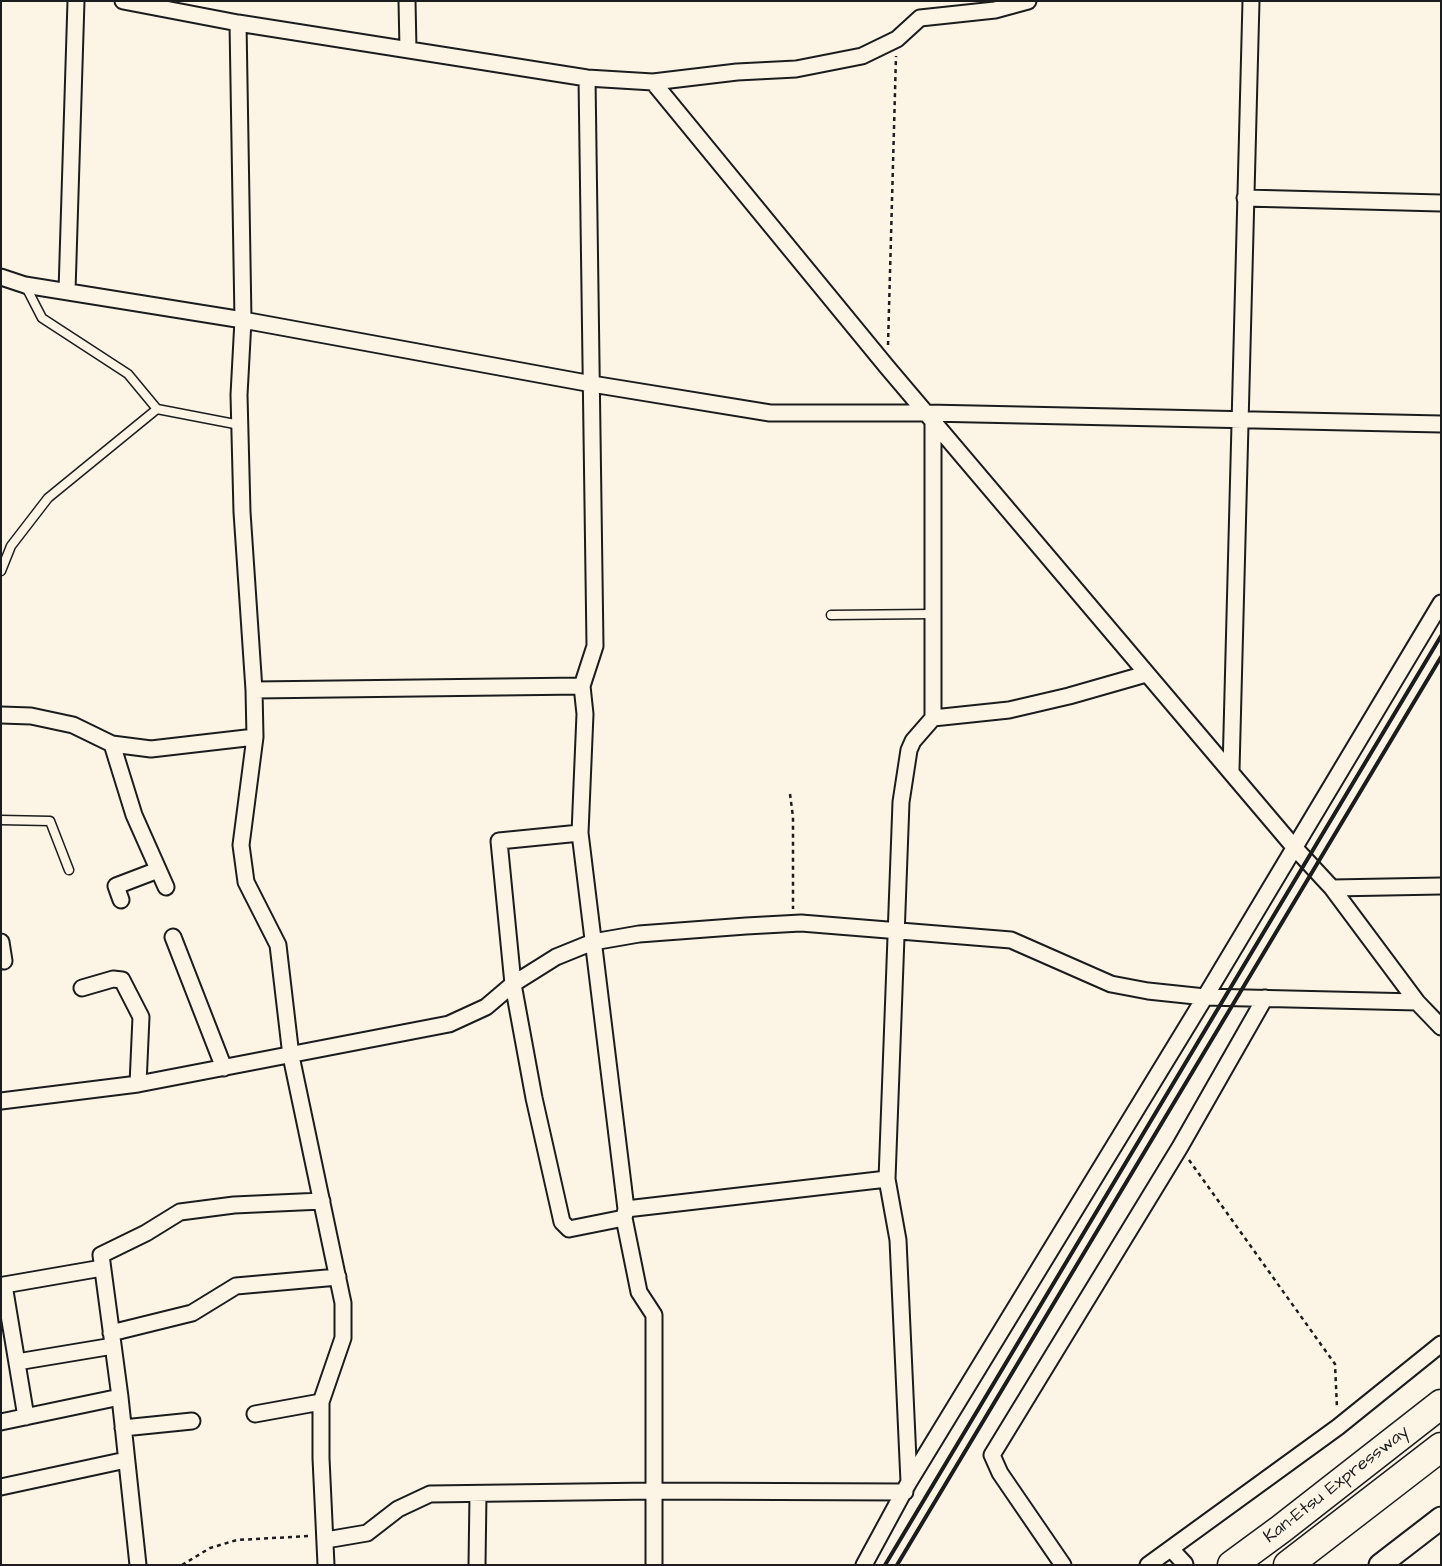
<!DOCTYPE html>
<style>
body{margin:0}
#map{position:relative;width:1442px;height:1566px;overflow:hidden;background:#fcf5e5;font-family:"Architects Daughter",sans-serif}
canvas{display:block}
.frame{position:absolute;inset:0;border:2px solid #1c1c1c;pointer-events:none}
</style>
<div id="map">
<canvas width="1442" height="1566"></canvas>
<div class="frame"></div>
</div>
<script>
const g = document.querySelector('canvas').getContext('2d');
g.lineJoin = 'round';
const poly = rows => new Path2D(rows.map(r => 'M' + r).join(''));
function strokePath(path, color, width, dash) { g.strokeStyle = color; g.lineWidth = width; g.lineCap = dash ? 'butt' : 'round'; g.setLineDash(dash || []); g.stroke(path); }
function drawText(font, color, halo, rows, align = 'center') {
  g.font = font + ' "Architects Daughter",sans-serif'; g.lineWidth = 4; g.setLineDash([]); g.textBaseline = 'middle'; g.strokeStyle = halo; g.fillStyle = color; for (const [text, x, y, turn = 0] of rows) {
    g.save(); g.translate(x, y); g.rotate((+turn || 0) * Math.PI / 180); g.textAlign = isNaN(turn) ? turn : align; if (halo) g.strokeText(text, 0, 0); g.fillText(text, 0, 0); g.restore();
  }
}
const path = poly([
 [888,345,896,56],
 [790,794,793,817,793,909],
 [1189,1160,1335,1364,1337,1408],
 [182,1565,210,1548,237,1540,310,1536]
]);
const lane = poly([
 [25,285,42,318,128,374,157,409],
 [1,571,11,546,48,498,157,409,240,425],
 [831,615,932,614],
 [1,820,50,821,69,870]
]);
const street = poly([
 [123,1,238,23,587,78,653,82,737,72,796,69,862,56,897,39,920,18,995,10,1028,1],
 [407,1,408,49],
 [238,23,243,320,239,395,242,512,254,690,255,737,241,845,246,882,278,945,291,1056,343,1303,343,1338,321,1402,321,1458,326,1565],
 [587,78,595,646,582,686,585,714,580,833,626,1209,624,1218,639,1292,654,1315,654,1565],
 [653,82,887,367,1294,847,1332,888,1417,1002,1441,1027],
 [1245,198,1441,203],
 [1,277,25,285,243,320,592,384,770,413,928,413,1441,424],
 [67,291,76,1],
 [933,421,933,718],
 [254,690,582,686],
 [1,715,31,716,73,725,112,744,151,749,255,737],
 [112,744,134,815,166,887],
 [1231,770,1251,1],
 [580,833,499,841,513,984,534,1098,562,1222,569,1229,624,1218],
 [1332,888,1441,886],
 [121,900,116,886,158,870],
 [173,937,224,1068],
 [1,942,4,961],
 [82,988,113,979,122,980,141,1017,138,1084],
 [1,1101,138,1084,449,1024,486,1007,513,984,556,957,593,942,639,934,746,926,801,923,1011,940,1111,984,1148,991,1205,997,1417,1002],
 [626,1209,887,1179],
 [111,1333,192,1313,236,1286,338,1277],
 [17,1362,113,1346],
 [255,1414,321,1402],
 [26,1417,4,1285,102,1268],
 [1,1422,120,1397],
 [123,1428,192,1421],
 [909,1482,898,1240,887,1179,901,802,909,750,913,741,933,718,1009,710,1069,696,1146,674],
 [1,1487,126,1460],
 [326,1540,367,1533,398,1509,430,1494,653,1491,905,1492],
 [1171,1549,1185,1564],
 [138,1565,120,1397,101,1255,146,1233,180,1212,234,1205,322,1201],
 [477,1565,478,1494],
 [864,1565,909,1482,1205,997,1441,603],
 [1063,1565,1000,1473,992,1455,1180,1147,1265,998],
 [1148,1565,1338,1427,1441,1344]
]);
const secondary = poly([
 [1380,1565,1441,1518]
]);
const highway = poly([
 [1232,1565,1281,1529,1441,1404],
 [1288,1565,1441,1447]
]);
const rail = poly([
 [885,1565,1441,636],
 [897,1565,1441,657]
]);
const streetNames = [
 ["Kan-Etsu Expressway",1337,1485,-38]
];
strokePath(lane, '#1c1c1c', 11);
strokePath(street, '#1c1c1c', 19);
strokePath(secondary, '#1c1c1c', 25);
strokePath(highway, '#1c1c1c', 31);
strokePath(path, '#1c1c1c', 2.5, [4, 4]);
strokePath(lane, '#fcf5e5', 8);
strokePath(street, '#fcf5e5', 15);
strokePath(secondary, '#fcf5e5', 21);
strokePath(highway, '#fcf5e5', 28);
strokePath(rail, '#1c1c1c', 4);
drawText('18px', '#1c1c1c', '#fcf5e5', streetNames);
</script>
